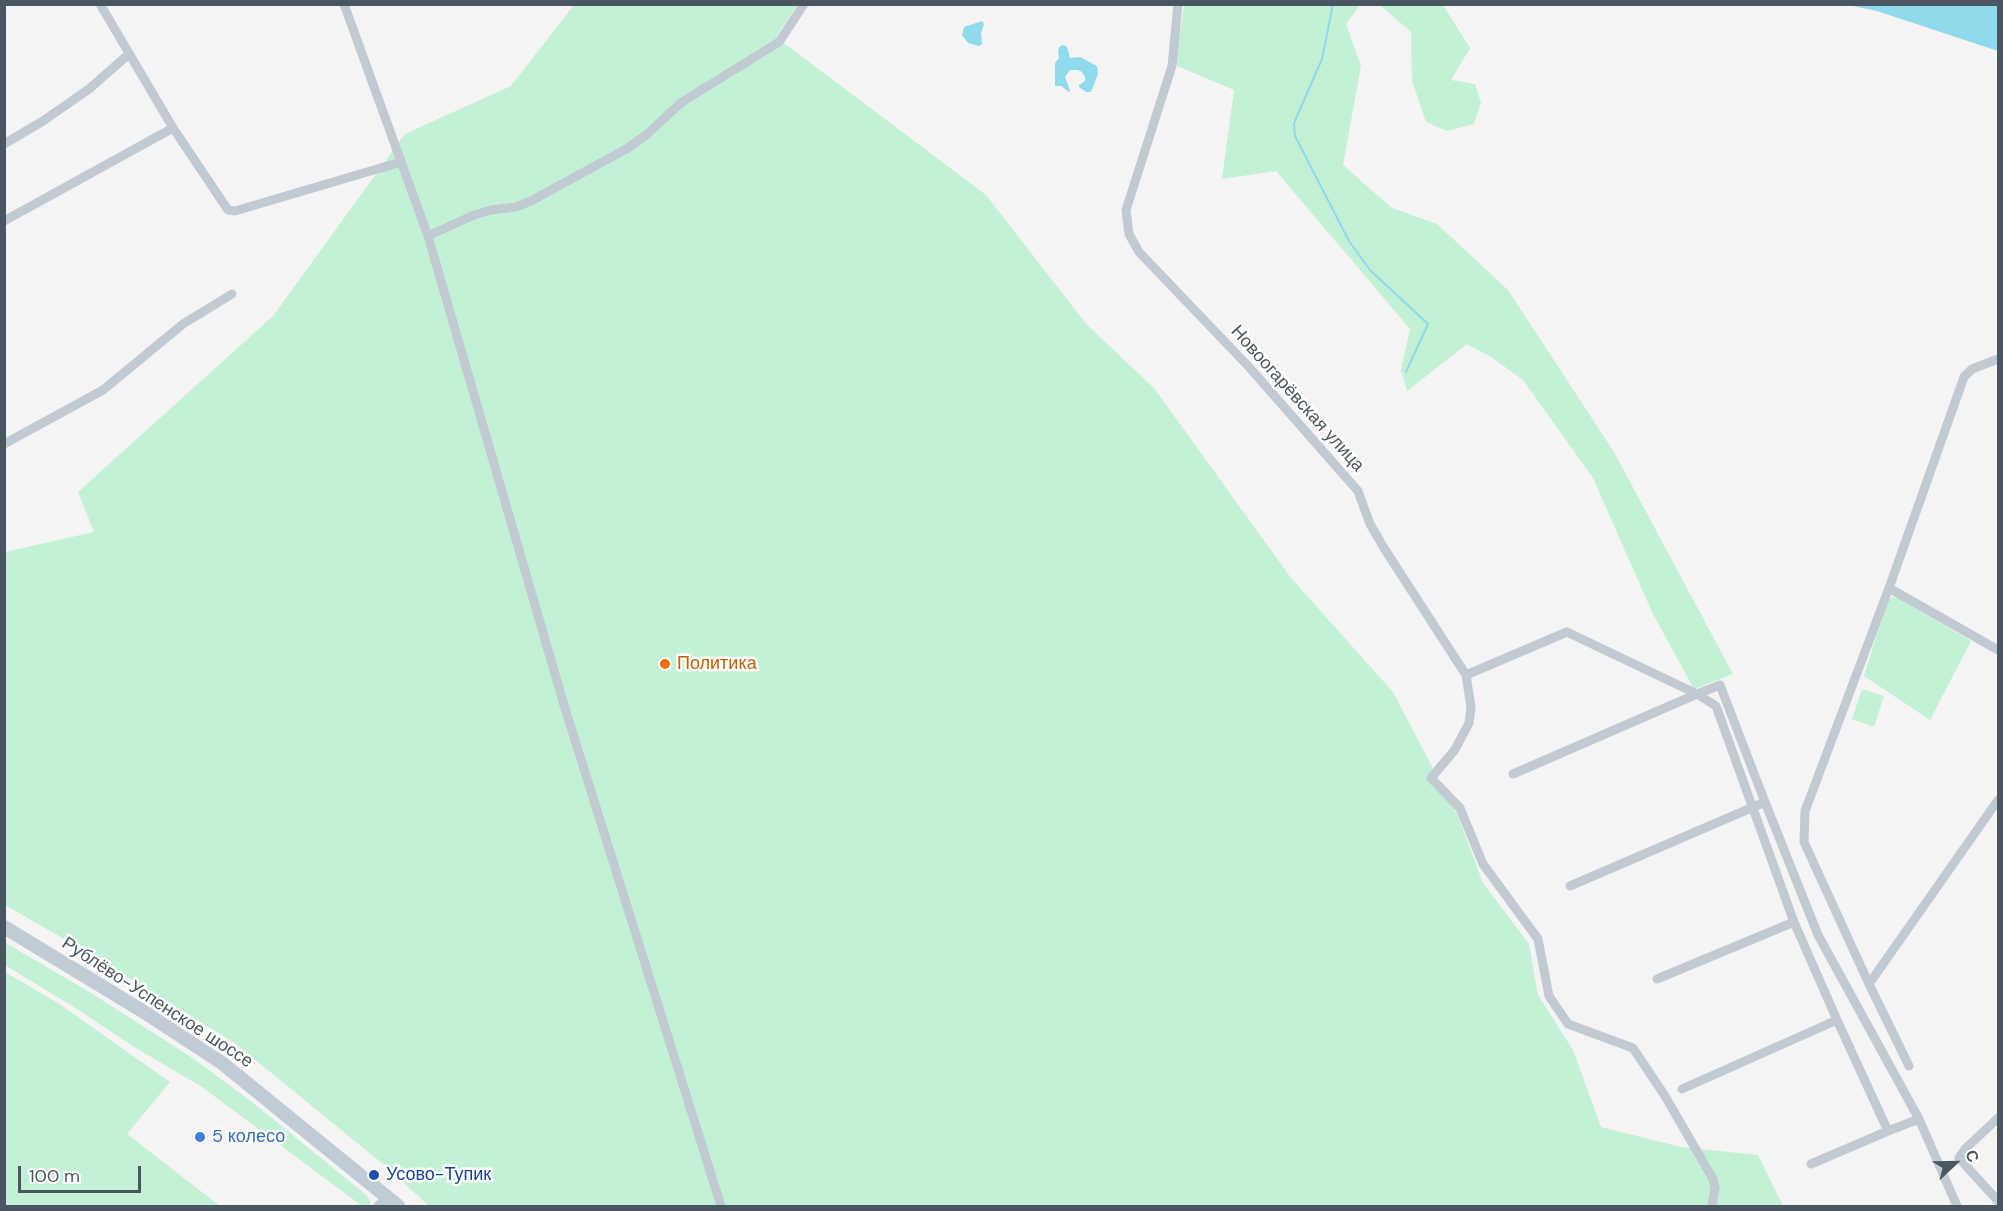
<!DOCTYPE html>
<meta charset="utf-8">
<style>
body{margin:0}
#map{position:relative;width:2003px;height:1211px;overflow:hidden;background:#f5f3f3;font-family:"DM Sans",sans-serif}
canvas{display:block}
.frame{position:absolute;inset:0;border:6px solid #4a5661;pointer-events:none}
.north{position:absolute;left:1925px;top:1133px;width:60px;height:60px;-webkit-text-stroke:4px #fff;paint-order:stroke;rotate:68deg;font-size:16px;font-weight:700;line-height:24px;text-align:center;color:#4a5661}
.north::after{content:'';display:block;margin:auto;width:21px;height:27px;background:#4a5661;clip-path:polygon(50% 0,100% 100%,50% 72%,0 100%)}
.scale{position:absolute;left:18px;top:1166px;width:123px;height:27px;box-sizing:border-box;border:3px solid #4a5661;border-top:0;padding-left:8px;font-size:18px;line-height:21px;white-space:nowrap;color:#4a5661;-webkit-text-stroke:4px #fff;paint-order:stroke}
</style>
<div id="map">
<canvas width="2003" height="1211"></canvas>
<div class="frame"></div>
<div class="north">С</div>
<div class="scale">100 m</div>
</div>
<script>
const g = document.querySelector('canvas').getContext('2d');
g.lineJoin = 'round';
function fill(path, color) { g.fillStyle = color; g.fill(path, 'evenodd'); }
const poly = rows => new Path2D(rows.map(r => 'M' + r).join(''));
function strokePath(path, color, width, dash) { g.strokeStyle = color; g.lineWidth = width; g.lineCap = dash ? 'butt' : 'round'; g.setLineDash(dash || []); g.stroke(path); }
function drawText(font, color, halo, rows, align = 'center') {
  g.font = font + ' "DM Sans",sans-serif'; g.lineWidth = 5; g.setLineDash([]); g.textBaseline = 'middle'; g.strokeStyle = halo; g.fillStyle = color; for (const [text, x, y, turn = 0] of rows) {
    g.save(); g.translate(x, y); g.rotate((+turn || 0) * Math.PI / 180); g.textAlign = isNaN(turn) ? turn : align; if (halo) g.strokeText(text, 0, 0); g.fillText(text, 0, 0); g.restore();
  }
}
const green = poly([
 [574,5,797,5,776,37,986,195,1087,325,1154,388,1291,578,1393,692,1458,816,1483,883,1529,944,1538,995,1573,1050,1601,1127,1681,1147,1758,1155,1783,1206,429,1206,389,1169,236,1044,85,951,5,905,5,552,94,532,78,492,273,316,405,134,511,86],
 [1184,5,1360,5,1346,24,1361,66,1343,165,1392,208,1437,224,1508,290,1614,452,1733,674,1694,689,1653,614,1593,478,1523,380,1491,357,1467,344,1407,391,1401,370,1410,329,1276,171,1222,179,1234,90,1175,65],
 [1380,5,1443,5,1470,48,1451,80,1475,84,1481,103,1474,124,1447,131,1426,122,1412,81,1411,32],
 [1892,597,1898,598,1971,641,1930,720,1864,676,1887,602],
 [1862,689,1884,696,1874,727,1852,719],
 [4,942,91,993,191,1057,252,1102,365,1194,370,1200,370,1206,362,1206,202,1087,131,1045,77,1009,5,965],
 [5,972,58,1003,170,1082,127,1134,220,1206,5,1206]
]);
const water = poly([
 [1848,5,1998,5,1998,51,1877,11],
 [982,21,984,24,981,33,982,44,979,46,968,43,962,35,964,27],
 [1064,45,1067,47,1070,58,1080,57,1097,66,1098,74,1091,92,1086,92,1079,87,1079,85,1085,81,1085,77,1082,72,1078,70,1070,70,1065,77,1070,91,1069,92,1061,86,1055,86,1055,63,1059,58,1058,50,1060,46]
]);
const stream = poly([
 [1333,4,1322,59,1294,123,1295,136,1349,241,1370,270,1428,324,1406,372]
]);
const street = poly([
 [100,4,173,128,228,210,235,211,401,162],
 [344,4,428,236,564,705,721,1206],
 [1178,4,1172,66,1126,210,1129,234,1139,252,1249,367,1358,491,1370,524,1384,548,1466,675,1471,707,1469,723,1454,751,1431,778,1460,808,1483,864,1538,939,1549,996,1568,1024,1633,1048,1665,1096,1713,1179,1715,1188,1712,1206],
 [4,144,43,121,89,89,129,54],
 [4,221,173,128],
 [428,236,474,215,491,210,516,207,531,201,628,148,646,135,682,102,779,42,804,4],
 [4,444,103,390,183,324,232,294],
 [1889,588,1998,650],
 [1466,675,1567,632,1697,694,1513,774],
 [1697,694,1716,706,1794,922,1837,1020,1888,1131,1811,1164],
 [1697,694,1720,685,1765,802],
 [1570,886,1765,802,1818,935,1919,1119,1957,1206],
 [1657,979,1794,922],
 [1869,984,1804,842,1805,811,1889,588,1964,377,1972,369,1998,359],
 [1909,1066,1869,984,1998,800],
 [1682,1089,1837,1020],
 [1998,1118,1965,1149,1959,1158,1998,1201],
 [1888,1131,1919,1119],
 [378,1206,387,1197]
]);
const secondary = poly([
 [4,927,141,1010,222,1063,398,1206]
]);
const markers = [
 [665,664,6,"#e8710a"],
 [200,1137,6,"#3f7fe0"],
 [374,1175,6,"#1a4fb4"]
];
const streetNames = [
 ["Новоогарёвская улица",1297,399,48],
 ["Рублёво-Успенское шоссе",157,1003,33]
];
const foodNames = [
 ["Политика",677,664]
];
const shopNames = [
 ["5 колесо",212,1137]
];
const transitNames = [
 ["Усово-Тупик",386,1175]
];
fill(green, '#c3f1d5');
fill(water, '#90daee');
strokePath(stream, '#90daee', 2);
strokePath(street, '#c1cad2', 9);
strokePath(secondary, '#c1cbd6', 14);
for (const [x, y, r, color] of markers) { const dot = new Path2D(); dot.arc(x, y, r, 0, 2 * Math.PI); g.fillStyle = color; g.fill(dot); strokePath(dot, '#fff', 2); }
drawText('18px', '#4a5661', '#fff', streetNames);
drawText('18px', '#c56008', '#fff', foodNames, 'left');
drawText('18px', '#366cbe', '#fff', shopNames, 'left');
drawText('18px', '#164399', '#fff', transitNames, 'left');
</script>
